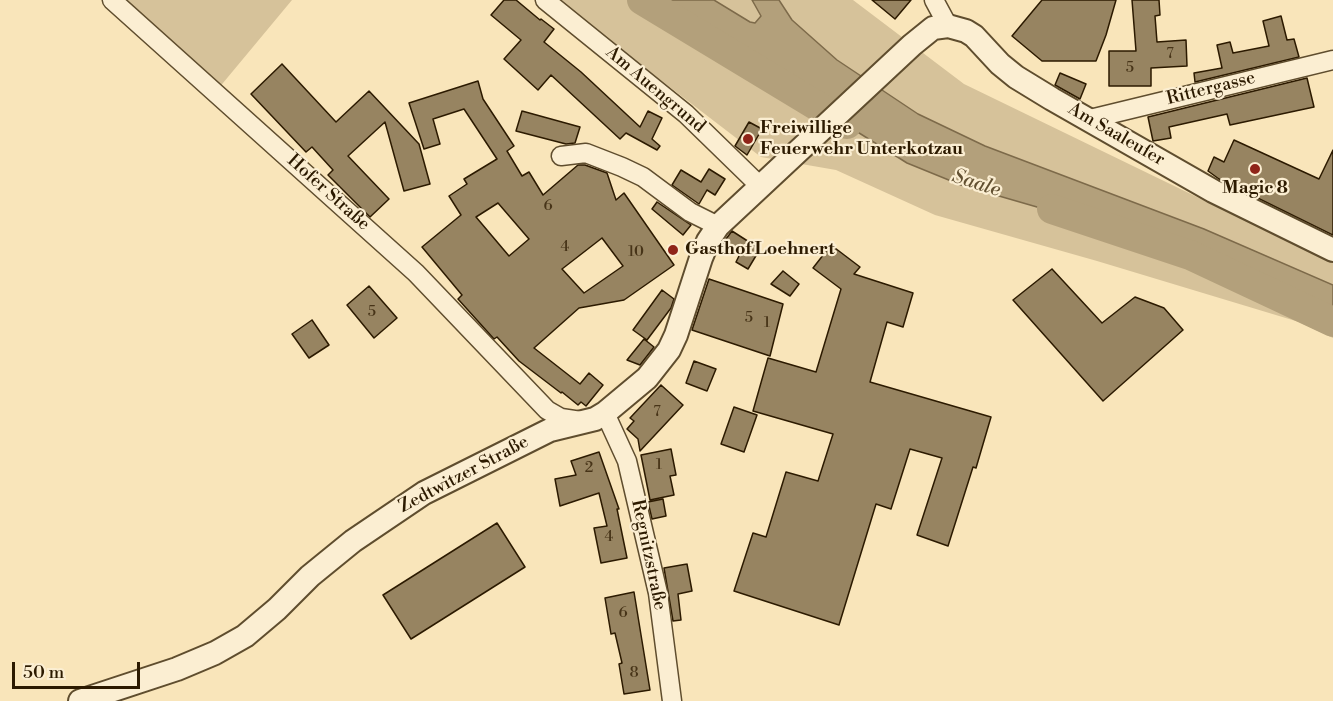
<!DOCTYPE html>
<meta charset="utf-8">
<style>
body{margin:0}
#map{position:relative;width:1333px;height:701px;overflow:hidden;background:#f9e5ba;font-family:"Libre Bodoni",serif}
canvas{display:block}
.scale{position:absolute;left:12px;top:662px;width:128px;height:27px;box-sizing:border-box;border:3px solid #2c1a00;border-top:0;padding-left:8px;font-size:18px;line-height:21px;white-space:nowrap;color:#2c1a00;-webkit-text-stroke:4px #fbeed2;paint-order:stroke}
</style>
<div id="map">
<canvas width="1333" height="701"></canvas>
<div class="scale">50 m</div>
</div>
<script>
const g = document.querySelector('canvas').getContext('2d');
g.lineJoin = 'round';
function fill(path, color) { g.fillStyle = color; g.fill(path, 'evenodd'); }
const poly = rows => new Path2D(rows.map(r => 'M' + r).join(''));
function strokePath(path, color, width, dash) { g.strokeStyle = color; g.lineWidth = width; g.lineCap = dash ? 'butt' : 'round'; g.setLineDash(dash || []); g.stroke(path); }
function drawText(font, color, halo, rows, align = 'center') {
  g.font = font + ' "Libre Bodoni",serif'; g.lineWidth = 4.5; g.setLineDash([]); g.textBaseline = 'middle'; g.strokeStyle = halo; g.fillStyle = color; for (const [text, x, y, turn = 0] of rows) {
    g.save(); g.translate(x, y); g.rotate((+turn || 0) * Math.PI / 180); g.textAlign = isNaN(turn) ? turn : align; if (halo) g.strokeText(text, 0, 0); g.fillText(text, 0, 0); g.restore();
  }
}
const green = poly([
 [119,0,292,0,218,89],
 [556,0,647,0,907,163,961,185,1189,251,1333,312,1333,338,1299,322,1097,261,935,215,836,170,761,157],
 [714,0,752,0,761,14,760,20,755,23,750,22],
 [779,0,853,0,964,84,1333,263,1333,285,1204,229,985,146,918,114,837,60,792,20]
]);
const water = poly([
 [647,0,714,0,750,22,755,23,761,16,752,0,779,0,792,20,837,60,918,114,985,146,1204,229,1333,285,1333,311,1260,279,1189,251,961,185,907,163,647,0]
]);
const river = poly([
 [642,0,847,124],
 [1052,209,1190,255,1333,322]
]);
const building = poly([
 [504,0,516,0,540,20,541,19,554,29,544,42,581,72,640,127,648,111,662,118,652,139,660,146,657,150,626,133,620,139,551,75,538,90,504,59,521,40,491,15,504,0],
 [872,0,911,0,895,19,872,0],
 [1042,0,1116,0,1106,35,1096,61,1042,61,1012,36,1042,0],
 [1132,0,1159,0,1160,15,1155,16,1157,42,1186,40,1187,66,1151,68,1151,86,1109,86,1109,51,1136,51,1132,0],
 [1281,16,1287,40,1294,39,1299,57,1195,82,1194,73,1222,68,1217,45,1230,42,1233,53,1269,46,1263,21,1281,16],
 [282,64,336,122,369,91,419,144,430,184,404,191,385,122,348,156,389,199,370,217,328,175,333,170,312,147,306,152,251,94,282,64],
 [1060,73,1086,84,1080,99,1055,85,1060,73],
 [1307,78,1314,107,1230,125,1227,114,1169,127,1171,138,1153,141,1148,117,1307,78],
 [478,81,483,99,514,146,507,151,522,176,529,172,543,195,578,165,585,165,607,173,616,200,624,193,674,265,624,300,579,308,534,348,580,384,589,373,603,385,586,406,581,402,578,405,562,392,561,393,519,361,497,337,494,339,458,299,462,295,422,247,461,215,449,196,467,184,464,179,497,159,464,109,433,119,440,144,424,149,409,103,478,81],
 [498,203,529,239,509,256,476,217,498,203],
 [602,238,623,266,584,293,562,269,602,238],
 [522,111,580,127,575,143,566,144,516,131,522,111],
 [749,122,762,129,747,155,735,146,749,122],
 [1234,140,1319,179,1333,150,1333,235,1219,179,1208,171,1214,157,1224,162,1234,140],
 [709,169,725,179,715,195,707,190,699,204,672,185,681,170,701,182,709,169],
 [657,202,691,225,683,235,652,209,657,202],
 [732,231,760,249,748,269,736,262,740,254,723,243,732,231],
 [831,245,860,267,854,274,913,293,903,327,887,322,870,382,991,417,976,468,973,467,948,546,917,535,942,458,910,449,891,509,876,504,839,625,734,591,753,533,766,537,786,472,818,481,833,434,753,411,768,358,816,372,841,289,813,268,831,245],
 [1052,269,1102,323,1135,297,1164,308,1183,330,1103,401,1013,300,1052,269],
 [783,271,799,284,790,296,771,284,783,271],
 [709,279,783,304,770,356,692,330,709,279],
 [369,286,397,318,374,338,347,305,369,286],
 [662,290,674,299,671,308,647,340,633,330,662,290],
 [312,320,329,345,309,358,292,334,312,320],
 [644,339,654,347,640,365,627,360,644,339],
 [694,361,716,369,707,391,686,383,694,361],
 [661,385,683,405,640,451,638,439,627,429,634,421,630,418,661,385],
 [734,407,757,415,744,452,721,444,734,407],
 [671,449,676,475,670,476,674,495,650,500,641,455,671,449],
 [599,452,619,509,617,509,627,558,601,563,594,528,607,526,599,493,560,506,555,479,576,475,571,461,599,452],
 [663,499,666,516,652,519,648,502,663,499],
 [497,523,525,567,411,639,383,595,497,523],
 [687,564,692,591,678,594,681,620,673,621,664,568,687,564],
 [634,592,650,690,624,694,619,664,622,663,615,633,611,634,605,598,634,592]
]);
const minor = poly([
 [112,0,416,273,547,410,561,418,581,421],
 [545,0,686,114,761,187],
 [934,0,948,26],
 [1090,119,1333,60],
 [561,156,586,153,622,167,643,177,690,212,718,226],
 [605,413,627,461,658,593,672,701]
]);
const tertiary = poly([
 [80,701,177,669,215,653,245,636,277,609,310,576,353,541,424,493,550,430,595,419,605,413,647,378,669,350,676,335,701,258,708,241,718,226,912,45,933,28,948,26,966,31,974,36,1000,64,1016,77,1052,99,1213,191,1333,250]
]);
const markers = [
 [748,139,6,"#8f2418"],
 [1255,169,6,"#8f2418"],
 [673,250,6,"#8f2418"]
];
const numberNames = [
 ["7",1170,54],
 ["5",1130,68],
 ["6",548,206],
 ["4",565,247],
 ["10",636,252],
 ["5",372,312],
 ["5",749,318],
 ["1",767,323],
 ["7",657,412],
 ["1",659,465],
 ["2",589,468],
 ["4",609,537],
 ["6",623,613],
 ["8",634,673]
];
const streetNames = [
 ["Rittergasse",1211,89,-14],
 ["Am Auengrund",655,90,40],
 ["Am Saaleufer",1116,135,30],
 ["Hofer Straße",328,193,42],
 ["Zedtwitzer Straße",464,475,-28],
 ["Regnitzstraße",648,555,78]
];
const poiNames = [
 ["Freiwillige",760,129],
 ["Feuerwehr Unterkotzau",760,150],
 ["Magic 8",1255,189,"center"],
 ["Gasthof Loehnert",685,250]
];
const waterNames = [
 ["Saale",976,184,18]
];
fill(green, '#d6c29a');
fill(water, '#b3a07b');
strokePath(water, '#7d6a4a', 1.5);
strokePath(river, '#b3a07b', 30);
fill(building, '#978461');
strokePath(building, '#2c1a00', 1.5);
strokePath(minor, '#5f4d2e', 21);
strokePath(tertiary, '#5f4d2e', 26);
strokePath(minor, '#fbeed2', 18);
strokePath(tertiary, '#fbeed2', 22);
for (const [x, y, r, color] of markers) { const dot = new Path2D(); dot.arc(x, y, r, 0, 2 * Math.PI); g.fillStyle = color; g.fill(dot); strokePath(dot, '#fbeed2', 2); }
drawText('15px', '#473418', null, numberNames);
drawText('18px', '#2c1a00', '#fbeed2', streetNames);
drawText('bold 18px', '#2c1a00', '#fbeed2', poiNames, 'left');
drawText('italic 20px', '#625031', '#fbeed2', waterNames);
</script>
